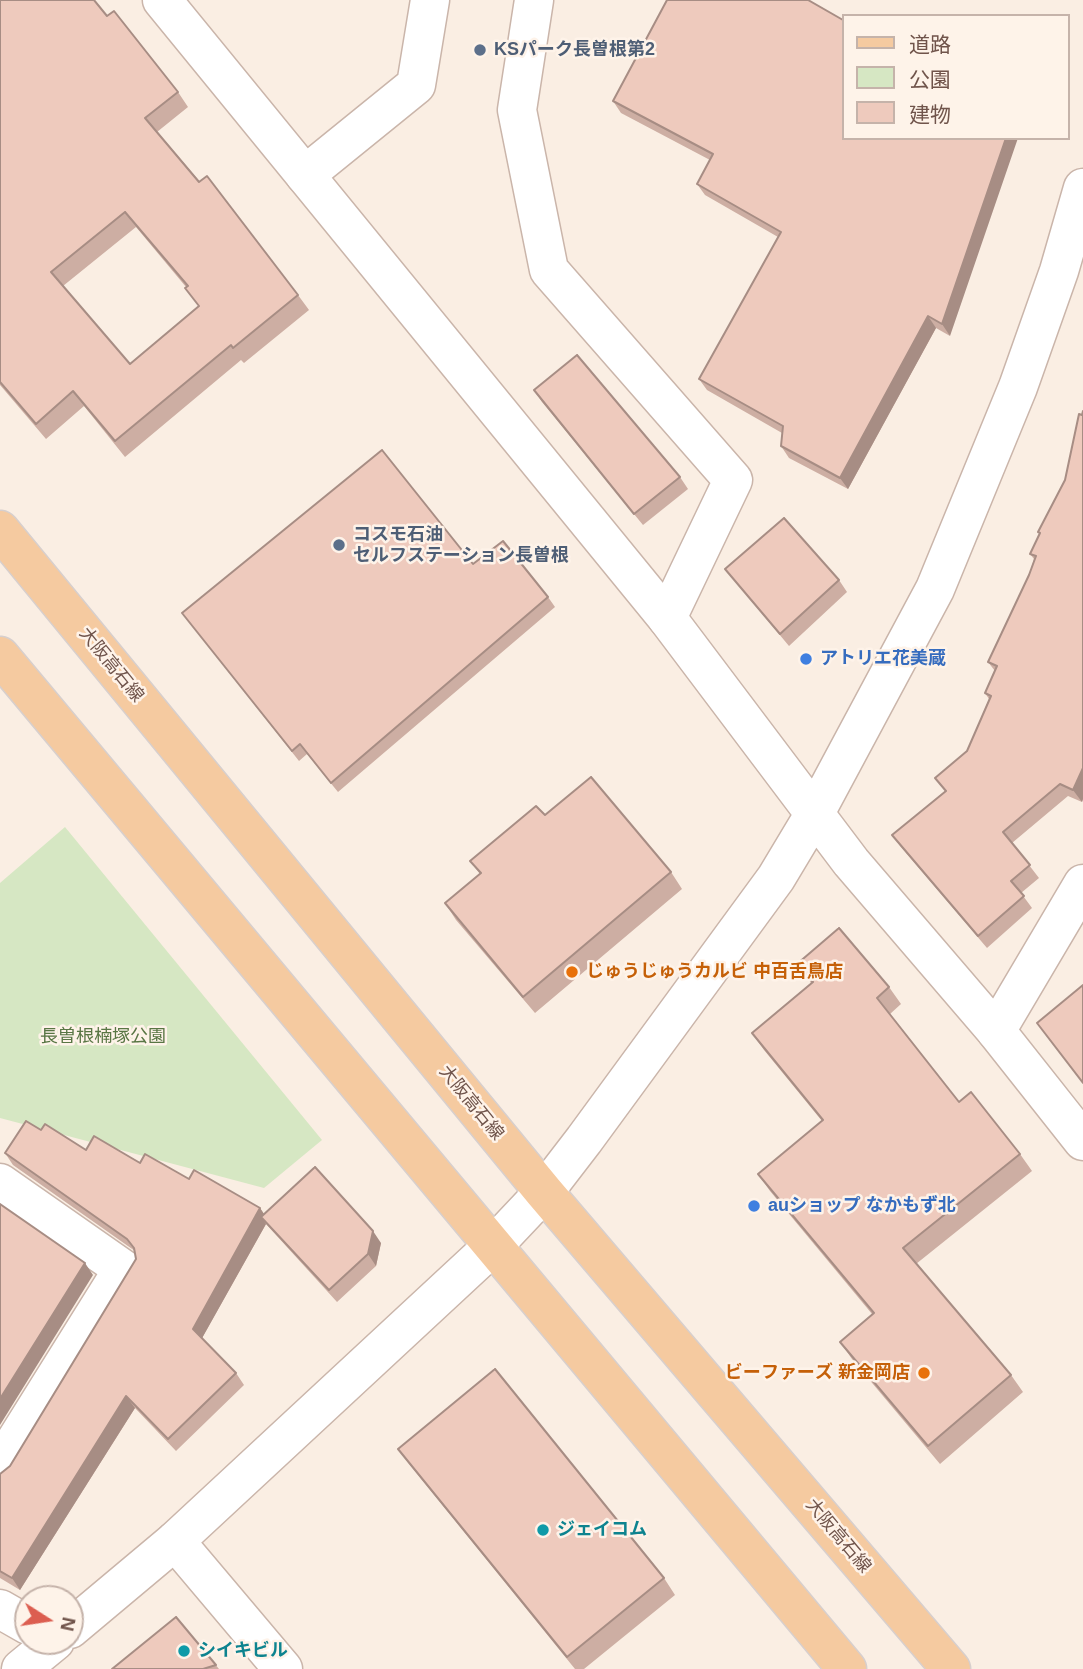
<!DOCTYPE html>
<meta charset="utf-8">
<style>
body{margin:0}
#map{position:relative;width:1083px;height:1669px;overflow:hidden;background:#faeee3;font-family:Arial,"Noto Sans JP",sans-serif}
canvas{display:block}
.legend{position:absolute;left:842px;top:14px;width:228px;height:126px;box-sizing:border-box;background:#fef3e9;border:2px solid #c5b3aa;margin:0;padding:9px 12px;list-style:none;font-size:21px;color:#70544b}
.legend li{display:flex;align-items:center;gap:14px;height:35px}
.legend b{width:35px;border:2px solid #c5b3aa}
.north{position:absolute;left:14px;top:1585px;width:70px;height:70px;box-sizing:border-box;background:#fef3e9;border:2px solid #c5b3aa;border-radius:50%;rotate:102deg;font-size:19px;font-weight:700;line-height:28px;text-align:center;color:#70544b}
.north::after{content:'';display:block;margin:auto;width:24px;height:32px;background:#dc5e50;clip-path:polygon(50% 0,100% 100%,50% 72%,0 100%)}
</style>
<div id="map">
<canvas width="1083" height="1669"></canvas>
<ul class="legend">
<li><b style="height:9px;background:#f5caa0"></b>道路</li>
<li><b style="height:19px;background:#d6e7c3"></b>公園</li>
<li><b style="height:19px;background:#eecabd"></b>建物</li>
</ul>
<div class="north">N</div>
</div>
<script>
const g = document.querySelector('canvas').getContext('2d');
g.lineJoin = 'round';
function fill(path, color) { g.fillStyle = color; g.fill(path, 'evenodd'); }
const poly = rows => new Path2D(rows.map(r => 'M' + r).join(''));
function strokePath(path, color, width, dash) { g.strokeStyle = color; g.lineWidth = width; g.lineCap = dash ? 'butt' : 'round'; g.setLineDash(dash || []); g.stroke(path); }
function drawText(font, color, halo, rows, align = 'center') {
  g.font = font + ' Arial,"Noto Sans JP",sans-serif'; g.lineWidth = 5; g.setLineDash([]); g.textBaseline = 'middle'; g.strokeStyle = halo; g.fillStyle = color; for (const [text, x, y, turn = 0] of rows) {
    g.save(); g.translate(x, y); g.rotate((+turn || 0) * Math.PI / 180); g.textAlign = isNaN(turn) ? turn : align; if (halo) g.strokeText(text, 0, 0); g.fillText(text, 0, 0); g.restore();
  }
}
const green = poly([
 [65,827,322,1140,264,1188,0,1118,0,883]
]);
const minor = poly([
 [534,0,517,110,549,270,733,480,667,618],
 [305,175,416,85,430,0],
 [996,1031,1083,884],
 [0,1183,123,1269,0,1466],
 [175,1541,283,1669],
 [0,1609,28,1625]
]);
const tertiary = poly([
 [162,0,667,618,851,862,996,1031,1083,1141],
 [70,1629,175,1541,494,1245,544,1192,584,1140,776,878,815,813,935,589,1018,387,1059,271,1083,188],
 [21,1669,55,1641]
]);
const primary = poly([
 [0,530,544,1192,951,1669],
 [0,656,847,1669]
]);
const wall = poly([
 [0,0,107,16,178,92,188,107,157,132,298,295,309,310,244,363,241,360,125,457,84,406,46,439,0,385],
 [136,227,186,287,185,288,199,306,130,364,63,286],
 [808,0,950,336,936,328,848,489,789,458,781,446,782,433,707,390,699,379,778,237,705,195,697,184,710,160,621,113,613,101],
 [534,390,680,477,688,489,643,525,542,402],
 [1083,411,1083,799,1082,802,1068,796,1012,843,1039,878,1021,893,1032,908,987,948,901,847,892,835,945,791,935,778,967,751,989,699,985,693,995,671,988,662,1029,575,1034,559,1030,554,1040,534,1038,532,1065,480],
 [473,564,548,597,555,607,338,792,307,754,299,761,182,613],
 [725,569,839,580,847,592,789,646,734,580],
 [545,815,671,872,682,889,535,1013,456,920,445,903,480,874,470,861],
 [797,964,889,987,901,1004,890,1014,959,1102,1020,1154,1032,1171,916,1264,1011,1375,1023,1392,940,1464,852,1359,840,1342,872,1314,770,1191,758,1174,822,1121,764,1050,752,1033,811,983],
 [41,1130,86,1150,140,1163,189,1179,260,1208,264,1214,381,1243,376,1266,337,1302,266,1224,202,1338,236,1373,244,1385,176,1451,135,1408,20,1590,0,1578,0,1474,10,1466,136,1259,135,1251,13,1165,5,1153],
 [398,1449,664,1578,675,1595,584,1669,575,1669,410,1465],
 [176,1617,219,1669,112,1669]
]);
const shadedWall = poly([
 [1006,138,1018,138,950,336,942,324],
 [928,316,936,328,848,489,840,478],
 [1083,768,1083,799,1082,802,1073,790],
 [260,1208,268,1220,261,1217,266,1224,201,1340,193,1329],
 [373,1231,381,1243,376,1266,368,1254],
 [85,1263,93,1275,0,1425,0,1399],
 [126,1396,135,1408,20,1590,12,1578]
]);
const building = poly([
 [0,0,94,0,107,16,114,11,178,92,145,118,199,182,207,176,298,295,233,348,231,345,115,441,73,391,36,424,0,382,0,0],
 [125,212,188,286,185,288,199,306,130,364,51,272,125,212],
 [667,0,808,0,843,20,843,138,1006,138,942,324,928,316,840,478,781,446,783,426,699,379,781,232,697,184,713,154,613,101,667,0],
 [577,355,680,477,634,514,534,390,577,355],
 [1083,411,1083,768,1073,790,1060,784,1003,832,1030,865,1011,881,1024,896,978,936,892,835,946,791,935,778,967,751,991,696,985,693,997,666,988,662,1029,575,1036,556,1030,554,1040,533,1038,532,1065,480,1079,414,1082,415,1083,411],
 [382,450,473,564,503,541,548,597,331,783,300,744,292,751,182,613,382,450],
 [784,518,839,580,780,634,725,569,784,518],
 [591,777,671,872,523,997,445,903,481,873,470,861,536,806,545,815,591,777],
 [839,928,889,987,877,998,959,1102,971,1092,1020,1154,903,1248,1011,1375,928,1446,840,1342,874,1313,758,1174,823,1120,752,1033,813,982,797,964,839,928],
 [1083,985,1083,1083,1037,1023,1083,985],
 [26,1121,41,1130,45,1124,86,1150,94,1136,140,1163,145,1154,189,1179,194,1170,260,1208,193,1329,236,1373,168,1439,126,1396,12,1578,0,1571,0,1474,10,1466,136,1259,134,1248,127,1239,5,1153,26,1121],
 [315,1167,373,1231,368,1254,329,1290,261,1217,315,1167],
 [0,1204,85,1263,0,1399,0,1204],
 [495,1369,664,1578,567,1657,398,1449,495,1369],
 [176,1617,216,1665,203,1669,112,1669,176,1617]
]);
const markers = [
 [480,50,7,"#5c6f8a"],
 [339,545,7,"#5c6f8a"],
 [806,659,7,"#3f7fe0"],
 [572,972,7,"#e8710a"],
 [754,1206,7,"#3f7fe0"],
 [924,1373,7,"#e8710a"],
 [543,1530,7,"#0f9aa8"],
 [184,1651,7,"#0f9aa8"]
];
const serviceNames = [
 ["KSパーク長曽根第2",494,50],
 ["コスモ石油",353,535],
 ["セルフステーション長曽根",353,556]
];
const shopNames = [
 ["アトリエ花美蔵",820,659],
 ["auショップ なかもず北",768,1206]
];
const streetNames = [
 ["大阪高石線",111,665,51],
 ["大阪高石線",471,1103,51],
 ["大阪高石線",838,1536,50]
];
const foodNames = [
 ["じゅうじゅうカルビ 中百舌鳥店",586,972],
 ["ビーファーズ 新金岡店",910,1373,"right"]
];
const parkNames = [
 ["長曽根楠塚公園",103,1037]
];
const cultureNames = [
 ["ジェイコム",557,1530],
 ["シイキビル",198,1651]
];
fill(green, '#d6e7c3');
strokePath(minor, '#cab5aa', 41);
strokePath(tertiary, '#cab5aa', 41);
strokePath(primary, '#d7cfcd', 41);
strokePath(minor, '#fff', 38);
strokePath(tertiary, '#fff', 38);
strokePath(primary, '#f5caa0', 38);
fill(wall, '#cdaea3');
fill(shadedWall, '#a78d84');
fill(building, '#eecabd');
strokePath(building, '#a78d84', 2);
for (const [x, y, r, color] of markers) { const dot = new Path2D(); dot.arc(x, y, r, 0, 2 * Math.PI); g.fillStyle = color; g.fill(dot); strokePath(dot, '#fef3e9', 2.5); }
drawText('bold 18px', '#4e5e75', '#fef3e9', serviceNames, 'left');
drawText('bold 18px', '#366cbe', '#fef3e9', shopNames, 'left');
drawText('18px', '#70544b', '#fef3e9', streetNames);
drawText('bold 18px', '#c56008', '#fef3e9', foodNames, 'left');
drawText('18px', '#597644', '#fef3e9', parkNames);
drawText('bold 18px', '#0d838f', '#fef3e9', cultureNames, 'left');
</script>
